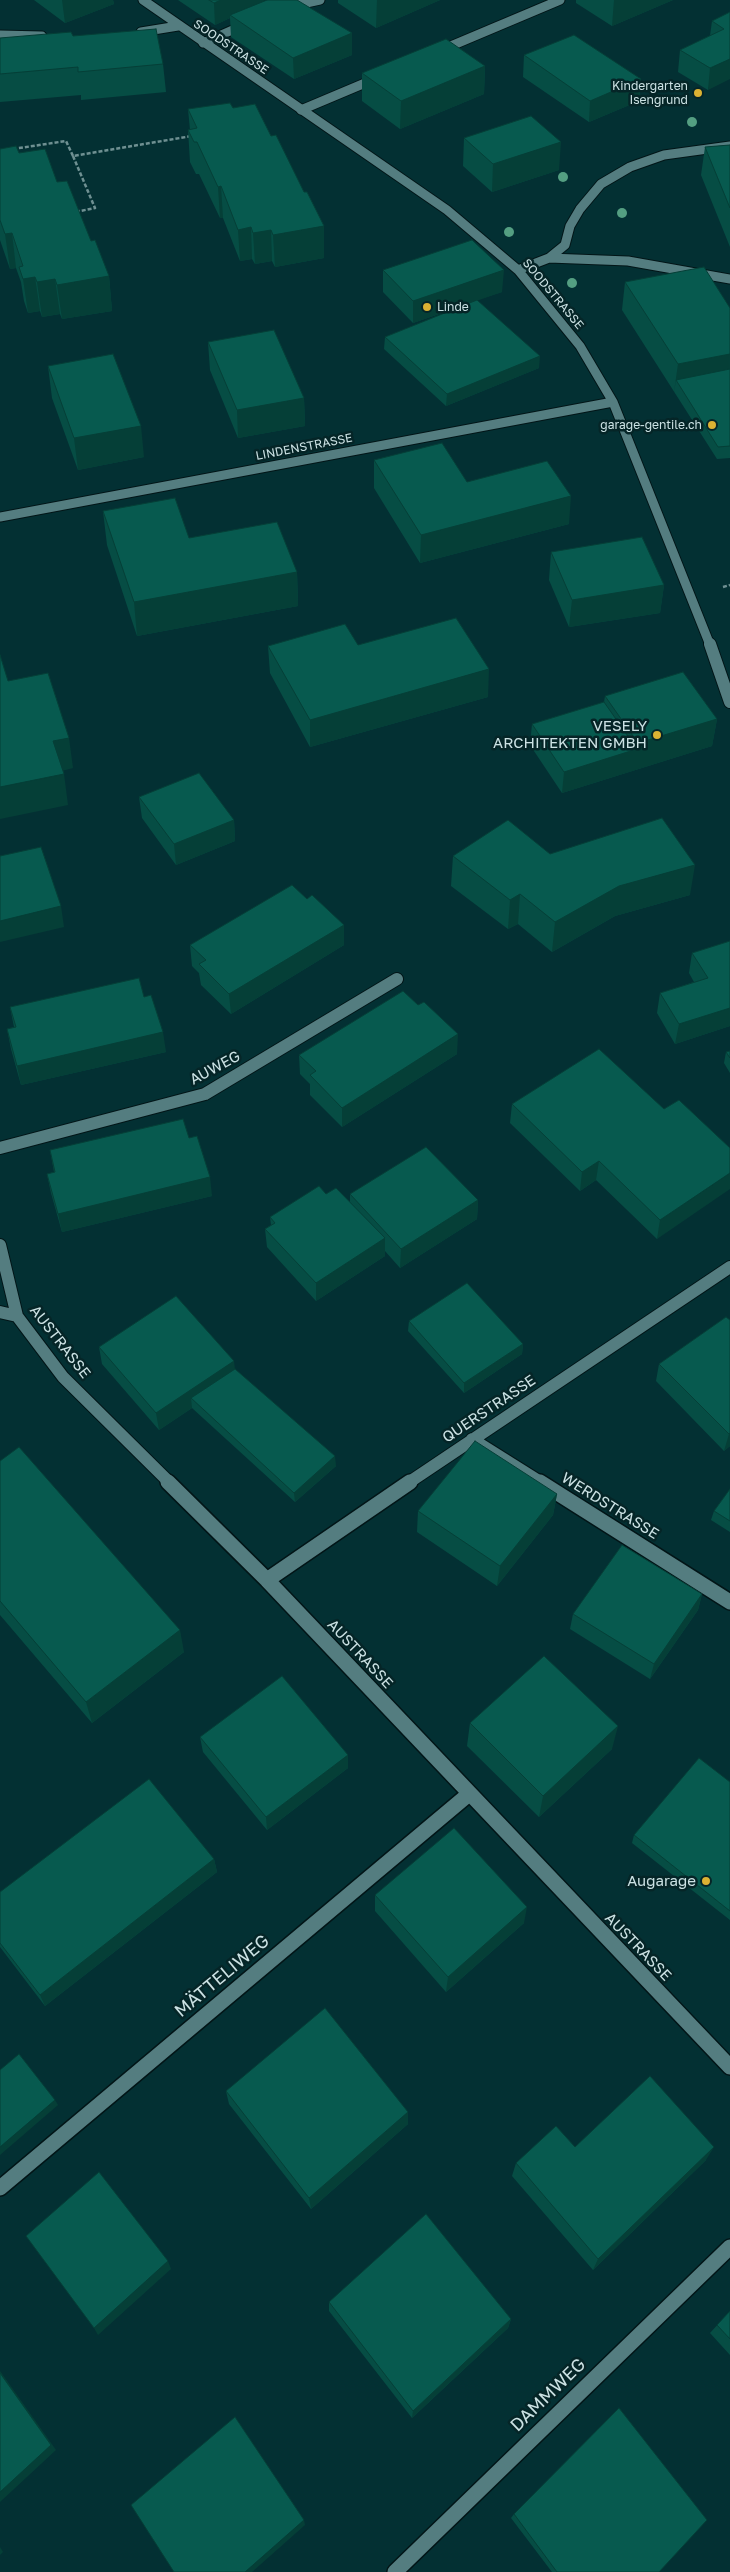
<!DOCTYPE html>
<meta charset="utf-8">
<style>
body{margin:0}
canvas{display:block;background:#033033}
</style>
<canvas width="730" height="2572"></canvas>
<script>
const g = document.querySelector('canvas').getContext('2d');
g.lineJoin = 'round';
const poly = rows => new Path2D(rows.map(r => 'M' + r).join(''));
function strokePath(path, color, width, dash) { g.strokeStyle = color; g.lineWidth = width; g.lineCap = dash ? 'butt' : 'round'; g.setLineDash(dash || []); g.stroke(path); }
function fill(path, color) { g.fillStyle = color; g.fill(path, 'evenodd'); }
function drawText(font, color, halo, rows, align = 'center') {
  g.font = font + ' "Golos Text",sans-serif'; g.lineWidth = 5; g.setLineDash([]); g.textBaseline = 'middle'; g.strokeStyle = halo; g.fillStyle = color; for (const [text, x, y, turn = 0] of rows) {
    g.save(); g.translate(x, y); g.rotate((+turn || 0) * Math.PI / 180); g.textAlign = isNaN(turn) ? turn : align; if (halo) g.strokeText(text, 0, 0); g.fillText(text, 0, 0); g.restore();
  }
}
const path = poly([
 [13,149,66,141,73,156,192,136],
 [73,156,95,208,75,212],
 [723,587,730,585]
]);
const service = poly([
 [288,7,320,0],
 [203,43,246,24],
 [439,51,560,0],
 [301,110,377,78]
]);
const minorFar2 = poly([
 [143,0,447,210,518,270,580,346,613,402,710,645],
 [141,32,178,26],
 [0,35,42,36],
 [549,258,628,261,730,279],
 [518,270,549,258,565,245,570,226,580,209,601,184,630,167,664,155,730,146],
 [0,517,613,402]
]);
const minorFar1 = poly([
 [710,644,730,702],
 [0,1148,205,1094,397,979],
 [0,1245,17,1316,63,1377,170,1483],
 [0,1312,17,1316],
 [472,1439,542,1483],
 [408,1483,730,1267]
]);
const minor = poly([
 [168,1482,267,1580,730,2067],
 [540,1482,730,1602],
 [267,1580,410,1482],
 [0,2188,469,1794],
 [395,2572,730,2247]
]);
const trees = [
 [692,122],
 [563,177],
 [622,213],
 [509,232],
 [572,283]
];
const wall = poly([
 [34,0,113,0,114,4,65,23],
 [178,0,264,0,264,1,352,33,352,55,294,79,231,37,230,18,215,25],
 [338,0,440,0,376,28,338,3],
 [576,0,673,0,612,26,576,3],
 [730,12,708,90,678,72,680,50,710,36,712,21],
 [73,36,163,64,166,92,81,100,81,95,0,102,0,38],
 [524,55,641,79,639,101,589,122,523,77],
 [485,66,484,94,400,129,362,101,362,73],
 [233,108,324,258,275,267,272,261,255,264,252,259,240,261,223,218,220,218,199,174,196,174,190,162,188,130,190,130,188,109],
 [464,138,559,170,492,192,463,166],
 [730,145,730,247,701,175,705,147],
 [0,149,19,153,57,182,91,241,109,276,112,311,62,319,60,314,42,317,40,311,28,313,24,301,21,282,16,268,10,269,0,240],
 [383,270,502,292,477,300,539,368,446,406,384,349,385,337,468,304,413,323,383,292],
 [625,282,730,308,730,458,717,459,622,310],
 [208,342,304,398,305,426,238,438,210,370],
 [48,366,144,457,78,470,52,398],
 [374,460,467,482,569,524,420,563,374,488],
 [103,511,297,572,298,606,137,636,107,545],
 [551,552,664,585,660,613,569,627,549,580],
 [358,645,488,697,310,747,270,673,268,646],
 [605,696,717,719,712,746,562,793,530,745,532,724,604,702],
 [139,797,234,820,235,841,176,865,142,818],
 [550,854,690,895,615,916,552,952,518,924,508,929,451,886,453,856],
 [307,899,344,925,344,945,231,1014,201,985,199,973,192,966,190,945],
 [730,941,730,1026,675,1044,657,1013,660,993,694,982,689,973,692,953],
 [144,997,166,1052,21,1085,11,1049,7,1029,14,1027,10,1007],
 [730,1051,730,1073,724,1063,726,1052],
 [457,1054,342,1127,310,1095,310,1084,300,1074,299,1055],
 [512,1104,664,1109,730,1148,657,1239,596,1180,580,1191,510,1123],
 [189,1138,212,1196,62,1232,51,1193,47,1174,54,1172,50,1150],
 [326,1194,350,1202,350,1194,478,1200,477,1219,400,1268,385,1251,385,1256,316,1301,267,1247,265,1229,271,1225,270,1217],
 [726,1317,730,1446,724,1451,656,1381,659,1364],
 [409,1321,523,1344,522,1354,464,1393,408,1331],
 [99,1347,235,1369,336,1466,295,1502,192,1408,159,1430,102,1364],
 [0,1461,184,1652,92,1723,0,1615],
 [730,1489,730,1532,711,1520,714,1511],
 [557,1494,553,1515,497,1586,417,1532,418,1511],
 [702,1594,698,1610,650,1679,570,1629,573,1614],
 [470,1723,612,1749,539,1817,467,1746],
 [200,1737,348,1768,267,1830,203,1752],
 [730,1782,730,1920,632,1843,634,1835],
 [214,1859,217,1872,45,2006,0,1947,0,1892],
 [375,1895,524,1923,446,1992,375,1911],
 [226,2091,408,2124,311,2209,229,2104],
 [575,2147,706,2160,593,2270,512,2176,516,2163],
 [329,2302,511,2319,508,2328,412,2418,329,2311],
 [730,2311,730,2355,710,2333],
 [514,2514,659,2572,552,2572,511,2518]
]);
const shadedWall = poly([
 [62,0,113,0,114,4,65,23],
 [221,0,264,0,264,4,230,15,230,18,215,25,214,3],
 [377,0,440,0,376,28],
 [614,0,673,0,612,26],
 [352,33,352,55,294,79,293,58],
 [730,59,730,79,708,90,710,68],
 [485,66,484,94,400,129,401,101],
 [641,79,639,101,589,122,590,101],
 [561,142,559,170,492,192,493,164],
 [221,186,223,218,220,218,218,187],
 [324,226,324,258,275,267,273,235],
 [251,227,252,259,240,261,238,230],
 [271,230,272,261,255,264,253,233],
 [12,233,16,268,10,269,5,234],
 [504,270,502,292,413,323,413,301],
 [109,276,112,311,62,319,57,285],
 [35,277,40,311,28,313,23,279],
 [55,279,60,314,42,317,37,282],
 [730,354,730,381,676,380,674,392,678,364],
 [540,356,539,368,446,406,447,394],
 [304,398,305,426,238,438,237,410],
 [141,426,144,457,78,470,74,438],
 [571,496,569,524,420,563,421,535],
 [297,572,298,606,137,636,134,602],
 [664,585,660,613,569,627,572,600],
 [489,669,488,697,310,747,310,720],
 [717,719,712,746,562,793,564,772,637,749,638,743],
 [69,738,73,768,58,772,53,741],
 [64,774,68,805,0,819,0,787],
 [234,820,235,841,176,865,174,844],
 [695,865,690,895,615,916,552,952,555,922,619,886],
 [520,894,518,924,508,929,510,900],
 [61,906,64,927,0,942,0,921],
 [344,925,344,945,231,1014,229,994],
 [730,1008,730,1026,675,1044,679,1024],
 [163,1032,166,1052,21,1085,17,1066],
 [458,1034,457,1054,342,1127,342,1108],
 [599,1161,596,1180,580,1191,582,1172],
 [730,1173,730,1189,657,1239,660,1220],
 [210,1177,212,1196,62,1232,58,1214],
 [478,1200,477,1219,400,1268,401,1249],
 [385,1238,385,1256,316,1301,316,1283],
 [523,1344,522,1354,464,1393,464,1383],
 [234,1361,236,1379,191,1398,192,1408,159,1430,156,1413],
 [730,1433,730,1446,724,1451,729,1434],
 [335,1456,336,1466,295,1502,294,1493],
 [557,1494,553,1515,497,1586,500,1566],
 [702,1594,698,1610,650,1679,654,1664],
 [180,1630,184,1652,92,1723,86,1702],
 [618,1726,612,1749,539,1817,543,1796],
 [348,1755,348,1768,267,1830,266,1817],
 [214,1859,217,1872,45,2006,40,1995],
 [527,1907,524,1923,446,1992,448,1977],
 [55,2100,58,2105,0,2155,0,2147],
 [408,2112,408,2124,311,2209,309,2198],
 [714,2147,706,2160,593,2270,598,2259],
 [168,2261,171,2269,98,2335,94,2328],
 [511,2319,508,2328,412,2418,413,2411],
 [0,2371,56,2450,0,2502],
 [304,2520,305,2525,252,2572,245,2572],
 [0,2547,3,2552,0,2555]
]);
const building = poly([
 [209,0,221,0,214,3,209,0],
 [267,0,297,0,352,33,293,58,230,15,267,0],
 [730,12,730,59,710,68,680,50,724,29,712,21,730,12],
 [156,29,163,64,78,72,78,67,0,74,0,38,71,32,73,36,156,29],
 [574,35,641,79,590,101,524,55,574,35],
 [446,39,485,66,401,101,362,73,446,39],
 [230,103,233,108,255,104,271,136,276,135,304,192,307,192,324,226,273,235,271,230,253,233,251,227,238,230,221,186,218,187,197,142,194,142,188,130,197,128,188,109,230,103],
 [531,116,561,142,493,164,464,138,531,116],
 [730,145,730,208,705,147,730,145],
 [16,146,19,153,45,149,57,182,67,181,91,241,95,240,109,276,57,285,55,279,37,282,35,277,23,279,19,267,23,266,12,233,5,234,0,220,0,149,16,146],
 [472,240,504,270,413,301,383,270,472,240],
 [704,267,730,308,730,354,678,364,625,282,704,267],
 [477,300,540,356,447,394,385,337,477,300],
 [274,330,304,398,237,410,208,342,274,330],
 [113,354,141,426,74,438,48,366,113,354],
 [730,369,730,446,718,447,676,380,730,369],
 [442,443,467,482,547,461,571,496,421,535,374,460,442,443],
 [175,498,189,538,277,522,297,572,134,602,103,511,175,498],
 [642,537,664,585,572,600,551,552,642,537],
 [456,618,489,669,310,720,268,646,345,624,358,645,456,618],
 [0,655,8,681,48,673,69,738,53,741,64,774,0,787,0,655],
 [683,672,717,719,638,743,605,696,683,672],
 [604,702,637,749,564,772,532,724,604,702],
 [199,773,234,820,174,844,139,797,199,773],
 [662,818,695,865,619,886,555,922,520,894,510,900,453,856,508,820,550,854,662,818],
 [41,847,61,906,0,921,0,856,41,847],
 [292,885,307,899,312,895,344,925,229,994,199,964,206,960,190,945,292,885],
 [730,941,730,1008,679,1024,660,993,708,978,692,953,730,941],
 [139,978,144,997,151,995,163,1032,17,1066,7,1029,16,1027,10,1007,139,978],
 [403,991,418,1005,424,1002,458,1034,342,1108,310,1075,316,1071,299,1055,403,991],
 [599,1049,664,1109,679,1100,730,1148,730,1173,660,1220,599,1161,582,1172,512,1104,599,1049],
 [730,1051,730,1058,726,1052,730,1051],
 [183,1119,189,1138,197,1136,210,1177,58,1214,47,1174,55,1172,50,1150,183,1119],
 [426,1147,478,1200,401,1249,350,1194,426,1147],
 [319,1186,326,1194,336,1188,385,1238,316,1283,265,1229,275,1223,270,1217,319,1186],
 [467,1283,523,1344,464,1383,409,1321,467,1283],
 [176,1296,234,1361,156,1413,99,1347,176,1296],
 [726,1317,730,1320,730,1433,729,1434,659,1364,726,1317],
 [235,1369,335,1456,294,1493,191,1398,235,1369],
 [475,1441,557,1494,500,1566,418,1511,475,1441],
 [19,1447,180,1630,86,1702,0,1601,0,1461,19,1447],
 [730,1489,730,1521,714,1511,730,1489],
 [622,1545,702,1594,654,1664,573,1614,622,1545],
 [544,1656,618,1726,543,1796,470,1723,544,1656],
 [282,1676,348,1755,266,1817,200,1737,282,1676],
 [699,1758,730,1782,730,1911,634,1835,699,1758],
 [149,1779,214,1859,40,1995,0,1943,0,1892,149,1779],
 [454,1828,527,1907,448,1977,375,1895,454,1828],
 [325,2008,408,2112,309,2198,226,2091,325,2008],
 [19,2054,55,2100,0,2147,0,2070,19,2054],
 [650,2076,714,2147,598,2259,516,2163,556,2126,575,2147,650,2076],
 [99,2172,168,2261,94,2328,26,2236,99,2172],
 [426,2214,511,2319,413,2411,329,2302,426,2214],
 [730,2311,730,2339,717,2325,730,2311],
 [0,2373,51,2445,0,2492,0,2373],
 [619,2408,707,2520,659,2572,557,2572,514,2514,619,2408],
 [235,2417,304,2520,245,2572,174,2572,131,2505,235,2417]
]);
const markers = [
 [698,93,5,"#dbb233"],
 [427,307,5,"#dbb233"],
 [712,425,5,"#dbb233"],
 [657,735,5,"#dbb233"],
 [706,1881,5,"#dbb233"]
];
const farStreetnames = [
 ["SOODSTRASSE",231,47,34],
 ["SOODSTRASSE",553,294,50],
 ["LINDENSTRASSE",304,447,-11]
];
const farPoinames = [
 ["Kindergarten",688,86],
 ["Isengrund",688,100],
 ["Linde",437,307,"left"],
 ["garage-gentile.ch",702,425]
];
const poiNames = [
 ["VESELY",647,726],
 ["ARCHITEKTEN GMBH",647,743],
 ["Augarage",696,1881]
];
const streetNames = [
 ["AUWEG",215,1068,-28],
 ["AUSTRASSE",60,1342,52],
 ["QUERSTRASSE",489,1409,-34],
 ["WERDSTRASSE",610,1506,32],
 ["AUSTRASSE",360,1654,47],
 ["AUSTRASSE",638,1947,46]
];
const nearStreetnames = [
 ["MÄTTELIWEG",222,1976,-40],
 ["DAMMWEG",548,2395,-44]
];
strokePath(service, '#021517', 11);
strokePath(minorFar2, '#021517', 11);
strokePath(minorFar1, '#021517', 14);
strokePath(minor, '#021517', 18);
strokePath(path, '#6f9092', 2.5, [4, 2]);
strokePath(service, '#547d80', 9);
strokePath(minorFar2, '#547d80', 9);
strokePath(minorFar1, '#547d80', 12);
strokePath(minor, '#547d80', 15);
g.fillStyle = '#549f82';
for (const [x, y] of trees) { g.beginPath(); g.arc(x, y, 5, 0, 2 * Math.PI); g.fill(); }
fill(wall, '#064d44');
fill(shadedWall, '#053f37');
fill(building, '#075a4f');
strokePath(building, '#053f37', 1);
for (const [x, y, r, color] of markers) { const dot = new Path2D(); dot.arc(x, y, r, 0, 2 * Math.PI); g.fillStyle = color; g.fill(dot); strokePath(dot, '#052527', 2); }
drawText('12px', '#cce2e4', '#052527', farStreetnames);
drawText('12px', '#cce2e4', '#052527', farPoinames, 'right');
drawText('15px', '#cce2e4', '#052527', poiNames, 'right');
drawText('15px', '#cce2e4', '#052527', streetNames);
drawText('18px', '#cce2e4', '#052527', nearStreetnames);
</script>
